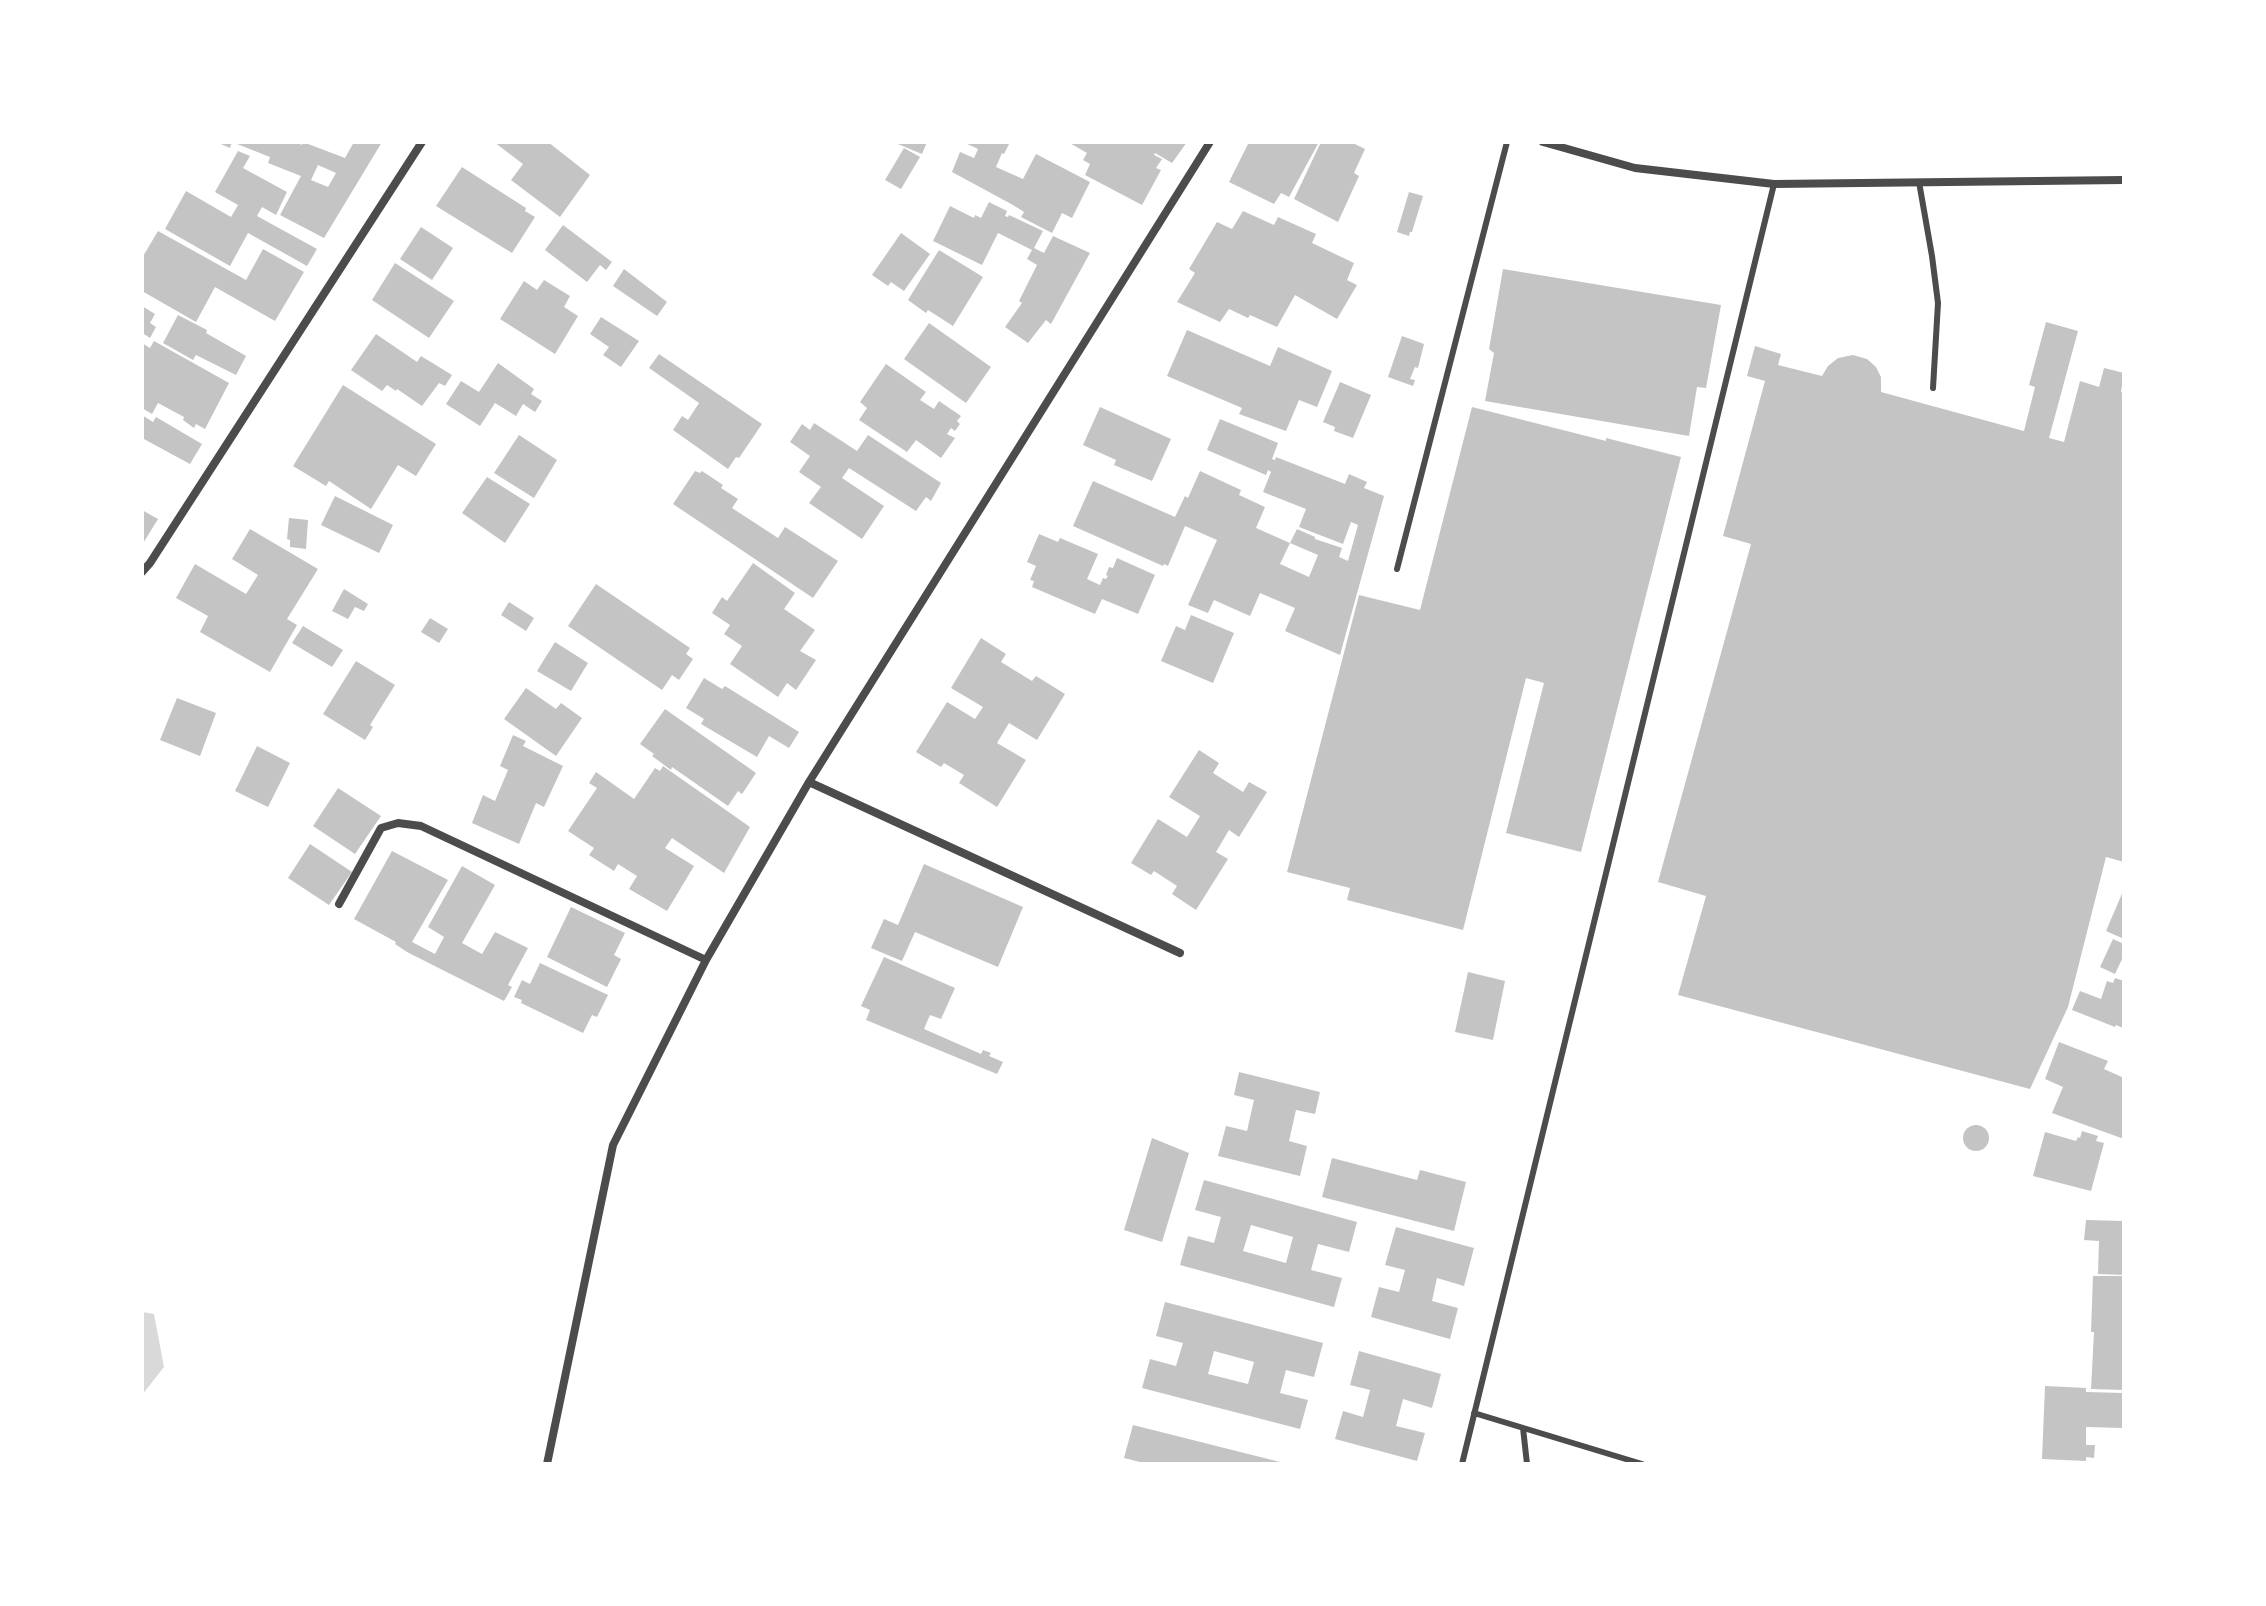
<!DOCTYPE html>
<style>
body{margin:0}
#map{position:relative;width:2266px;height:1606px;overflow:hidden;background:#fff;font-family:"DejaVu Sans",sans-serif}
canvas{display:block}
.frame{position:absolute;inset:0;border:144px solid #fff;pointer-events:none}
</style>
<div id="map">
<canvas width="2266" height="1606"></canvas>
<div class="frame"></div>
</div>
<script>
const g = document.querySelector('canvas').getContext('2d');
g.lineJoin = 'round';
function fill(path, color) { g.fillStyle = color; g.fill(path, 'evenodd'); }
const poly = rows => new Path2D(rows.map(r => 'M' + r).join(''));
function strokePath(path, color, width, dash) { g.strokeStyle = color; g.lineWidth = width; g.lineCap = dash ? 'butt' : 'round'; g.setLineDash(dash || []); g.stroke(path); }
const water = poly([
 [142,1312,154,1314,164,1367,142,1395]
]);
const building = poly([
 [216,142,296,142,302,145,303,142,345,158,354,142,382,142,324,238,280,215,301,176,268,163,270,157,232,142,230,148],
 [318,165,336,173,328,187,311,180],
 [494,142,548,142,590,175,560,217,511,180,523,164],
 [893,142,927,142,922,154],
 [963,142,1010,142,1004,154,1002,153,996,167,1023,179,1036,154,1090,182,1072,218,1062,213,1052,233,1021,217,1024,212,1013,205,952,172,960,152,974,158,978,149],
 [1068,142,1187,142,1172,163,1155,153,1154,155,1162,159,1156,168,1161,170,1142,205,1085,175,1090,164,1083,160,1087,153],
 [1249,142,1319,142,1289,197,1281,193,1274,204,1229,182],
 [1321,142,1351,142,1365,149,1354,173,1359,176,1338,222,1294,199],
 [904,148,920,157,901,189,885,180],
 [238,151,250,156,243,168,287,192,276,215,262,207,257,216,317,249,307,266,248,233,230,266,165,229,186,191,231,217,238,205,215,192],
 [462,167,526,208,525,211,535,217,512,253,436,206],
 [1409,192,1423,196,1412,232,1410,232,1409,236,1397,232],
 [989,202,1007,211,1005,216,1008,217,1009,215,1043,231,1034,248,1044,253,1053,236,1090,253,1051,324,1046,320,1028,343,1005,327,1022,303,1019,301,1037,265,1027,259,1032,250,998,233,982,265,933,241,950,206,974,218,975,215,981,218],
 [1243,211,1274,225,1278,217,1316,234,1312,243,1354,263,1347,280,1357,285,1337,319,1295,295,1277,327,1250,315,1248,318,1229,309,1220,322,1177,302,1195,273,1189,269,1217,222,1232,229],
 [563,225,612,262,606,270,600,265,587,282,545,250],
 [421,227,453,248,432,280,400,259],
 [158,231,246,280,263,249,304,272,275,321,215,287,196,322,142,291,142,258],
 [901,233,930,254,904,291,891,282,888,286,872,275],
 [939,250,983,277,953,326,928,310,926,313,908,300],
 [395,263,454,301,429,338,372,300],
 [624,269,667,302,657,316,613,286],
 [1503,269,1721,305,1706,388,1697,387,1689,436,1485,401,1494,353,1489,349],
 [544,280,570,296,564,307,578,316,555,354,500,319,524,281,537,290],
 [142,306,155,314,150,323,156,327,150,338,144,334,142,338],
 [178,315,207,330,206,333,246,356,236,375,196,355,193,360,163,343],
 [601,317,639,341,621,367,603,355,609,347,590,334],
 [2046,322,2078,331,2049,438,2064,442,2080,381,2099,387,2104,368,2124,373,2121,392,2124,393,2124,862,2106,857,2068,1007,2030,1089,1678,995,1706,896,1658,882,1751,544,1723,536,1765,381,1747,376,1755,346,1781,354,1778,365,1822,376,1828,366,1838,358,1853,355,1867,359,1876,367,1881,377,1881,392,2024,431,2035,387,2029,385],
 [929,323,991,367,966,403,904,359],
 [1187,330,1270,366,1278,347,1332,371,1317,407,1299,400,1286,431,1239,414,1242,408,1167,376],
 [376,334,417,362,421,356,452,375,445,386,439,383,422,406,397,389,396,391,387,385,382,391,351,370],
 [1402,336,1424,344,1418,368,1415,367,1410,379,1415,380,1413,386,1388,377],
 [154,341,229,383,205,429,196,424,194,428,183,420,184,417,158,403,152,414,142,408,142,343,150,348],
 [659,354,762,424,739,458,736,457,728,469,673,430,682,416,688,420,699,403,649,368],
 [498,363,534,389,531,394,542,401,535,412,523,404,516,416,495,403,480,426,446,404,461,381,479,392],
 [886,364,926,392,920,400,934,409,939,401,961,416,957,421,960,424,955,431,951,428,947,434,955,438,941,458,916,440,907,452,859,420,867,408,860,402],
 [1340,382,1371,395,1353,438,1334,431,1335,427,1323,422],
 [343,385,436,444,416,476,398,465,371,509,329,481,326,486,293,466],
 [1100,407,1171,439,1152,481,1114,465,1116,460,1083,445],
 [1472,407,1606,441,1606,438,1681,457,1581,852,1506,833,1544,683,1526,678,1463,930,1347,900,1350,888,1287,872,1359,595,1420,610],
 [142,415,153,422,156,417,202,444,190,464,142,438],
 [1220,419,1278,443,1272,459,1275,460,1276,457,1345,484,1349,474,1367,482,1364,488,1384,496,1340,655,1285,631,1295,608,1260,593,1250,616,1214,600,1208,613,1188,605,1217,540,1185,526,1168,566,1164,564,1163,566,1073,526,1093,481,1175,517,1185,496,1188,498,1200,471,1241,490,1239,495,1265,507,1256,528,1290,543,1280,564,1309,577,1318,555,1290,543,1297,529,1315,537,1315,539,1342,548,1339,557,1348,561,1358,525,1351,522,1343,544,1299,527,1306,509,1263,492,1271,472,1268,470,1266,475,1207,450],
 [814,423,857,451,868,435,941,483,931,501,926,497,916,511,849,468,842,478,884,506,862,539,809,503,821,487,799,472,810,456,790,442,802,424,810,430],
 [519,435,557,460,534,498,494,473],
 [695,471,700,473,702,471,723,485,721,488,738,499,732,508,778,538,785,527,838,561,813,598,673,504],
 [487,477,530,504,505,543,462,513],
 [335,496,393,525,379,553,321,525],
 [142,510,158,519,142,545],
 [289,518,308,520,306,549,290,547,290,540,287,539],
 [250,529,318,569,287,619,297,625,270,672,200,632,208,616,176,598,195,564,246,594,258,575,232,559],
 [1039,534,1058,542,1060,538,1098,554,1087,579,1100,585,1103,578,1106,579,1108,576,1106,575,1109,567,1113,568,1117,558,1155,575,1138,614,1102,599,1095,614,1032,587,1034,581,1030,580,1036,566,1027,562],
 [753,563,795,593,784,609,815,630,800,651,816,660,796,690,787,683,778,697,730,664,742,646,724,634,730,625,712,613,722,597,727,601],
 [596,584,690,648,686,654,693,659,679,680,672,675,662,690,568,626],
 [344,589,368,604,364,611,355,607,348,619,332,611],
 [509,602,534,618,526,631,501,615],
 [1191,615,1234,633,1213,683,1161,661,1176,626,1185,630],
 [430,618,448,629,439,643,421,632],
 [303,626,343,650,332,667,292,643],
 [981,638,1006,654,1001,662,1032,681,1036,676,1065,694,1037,740,1009,723,997,743,1026,760,997,807,959,783,964,775,944,763,941,767,916,752,947,702,975,719,983,707,951,688],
 [555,642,588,663,571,691,537,671],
 [356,661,395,685,370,725,373,727,365,740,323,714],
 [704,678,722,689,725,686,799,732,789,748,769,736,757,757,701,724,704,719,686,708],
 [526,688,556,709,561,703,582,718,556,756,504,719],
 [177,698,216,713,200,756,160,740],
 [665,709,756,773,742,794,738,791,728,806,672,767,671,770,652,756,654,754,640,744],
 [513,735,526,741,523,746,563,766,544,807,536,803,519,844,472,823,483,795,495,801,508,770,500,766],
 [257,746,290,763,268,807,235,791],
 [1199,750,1219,763,1213,773,1243,792,1249,782,1267,792,1239,837,1229,830,1216,852,1228,859,1196,910,1172,894,1177,886,1154,871,1151,875,1131,863,1158,819,1187,837,1200,816,1169,797],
 [663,766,750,827,724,873,672,838,665,848,694,866,667,911,629,889,637,876,618,864,614,871,589,855,594,848,568,831,597,788,589,783,596,772,634,799,655,768,660,771],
 [338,788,381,816,355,854,313,826],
 [310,844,352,872,329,905,288,878],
 [392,851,448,880,412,942,435,954,444,937,428,927,462,866,495,885,462,943,482,954,495,932,528,948,508,985,512,987,504,1001,407,952,395,944,396,942,354,919],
 [924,864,1023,907,998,967,915,932,902,961,871,948,884,919,898,925],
 [2124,889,2124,939,2106,931],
 [571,907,625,933,614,955,621,959,607,987,547,957],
 [2113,939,2124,944,2124,955,2115,974,2100,967],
 [884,957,955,988,941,1019,930,1015,924,1029,981,1054,983,1050,991,1053,989,1056,1003,1062,997,1074,866,1020,870,1010,861,1006],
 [540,963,608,995,597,1017,592,1015,583,1033,521,1003,522,1000,514,997,522,980,530,984],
 [1468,972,1505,981,1493,1040,1455,1032],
 [2115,978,2124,981,2123,1028,2116,1025,2115,1027,2072,1010,2080,991,2101,999,2107,981,2113,983],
 [2059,1042,2108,1061,2104,1069,2124,1078,2124,1139,2052,1113,2063,1087,2045,1079],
 [1239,1072,1320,1092,1315,1114,1296,1110,1289,1141,1307,1146,1300,1176,1218,1156,1226,1126,1247,1131,1254,1100,1234,1095],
 '1963 1138a13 13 0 1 1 26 0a13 13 0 1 1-26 0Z',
 [2082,1131,2098,1136,2096,1141,2104,1143,2091,1191,2033,1176,2045,1132,2076,1141,2078,1137,2080,1138],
 [1152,1138,1189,1153,1162,1242,1124,1230],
 [1332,1158,1417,1180,1420,1170,1466,1182,1454,1231,1322,1197],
 [1204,1180,1357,1222,1349,1252,1318,1244,1311,1270,1342,1278,1334,1307,1180,1265,1188,1236,1214,1243,1221,1217,1195,1210],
 [1251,1225,1293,1237,1286,1263,1243,1251],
 [2086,1220,2124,1221,2124,1275,2098,1274,2099,1241,2084,1240],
 [1396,1227,1474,1248,1464,1286,1437,1278,1432,1301,1458,1308,1450,1339,1371,1317,1379,1287,1399,1292,1405,1270,1385,1265],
 [2093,1276,2124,1276,2124,1390,2091,1389,2094,1332,2091,1332],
 [1165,1302,1323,1343,1314,1377,1286,1370,1280,1393,1308,1400,1300,1429,1142,1388,1150,1359,1176,1366,1183,1343,1156,1336],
 [1214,1351,1254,1362,1248,1384,1208,1374],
 [1359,1351,1441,1374,1432,1408,1403,1399,1396,1426,1425,1433,1417,1461,1335,1439,1343,1411,1363,1417,1370,1390,1350,1385],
 [2045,1386,2086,1388,2086,1392,2124,1393,2124,1428,2086,1427,2086,1445,2095,1445,2094,1458,2086,1457,2086,1461,2042,1459],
 [1133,1425,1284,1463,1284,1464,1148,1464,1124,1458]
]);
const service = poly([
 [1919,182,1932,256,1938,303,1933,388],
 [1397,569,1507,142],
 [1474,1413,1642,1464],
 [1523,1428,1527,1464],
 [1462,1464,1774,184]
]);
const minor = poly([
 [1543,142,1635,168,1774,184,2124,180],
 [142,572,150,563,422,142],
 [809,782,1180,953],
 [339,904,381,828,398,823,421,826,706,960],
 [547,1464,613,1145,706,960,809,782,1210,142]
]);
fill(water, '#d9d9d9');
fill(building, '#c4c4c4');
strokePath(service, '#4c4c4c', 6);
strokePath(minor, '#4c4c4c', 8);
</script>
